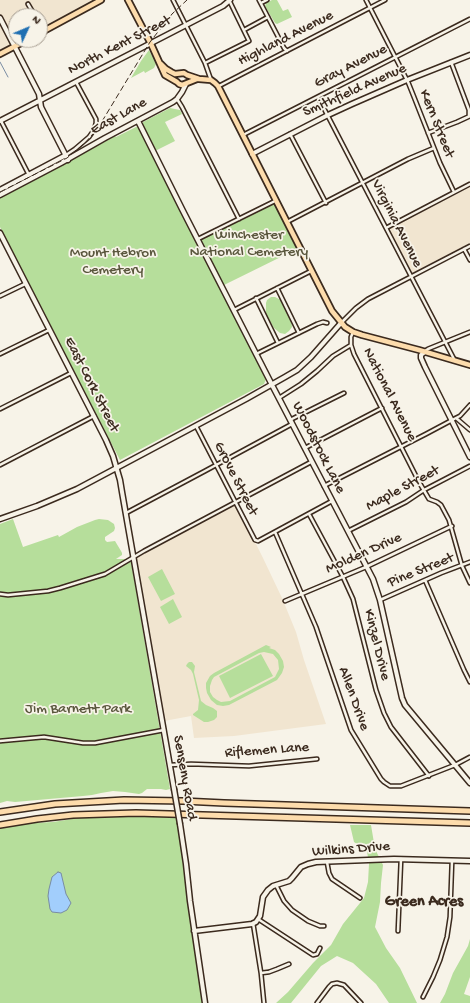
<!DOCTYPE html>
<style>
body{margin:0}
#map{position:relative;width:470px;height:1003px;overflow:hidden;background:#f7f3e8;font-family:"Gochi Hand",sans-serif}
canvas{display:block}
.north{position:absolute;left:8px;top:8px;width:40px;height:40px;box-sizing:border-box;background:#f7f3e8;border:1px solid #aca397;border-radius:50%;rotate:46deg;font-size:11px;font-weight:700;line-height:16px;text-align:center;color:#3b2a1e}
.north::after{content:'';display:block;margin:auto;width:14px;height:18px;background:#1f6fb2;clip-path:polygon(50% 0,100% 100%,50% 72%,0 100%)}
</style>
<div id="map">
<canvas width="470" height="1003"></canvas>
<div class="north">N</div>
</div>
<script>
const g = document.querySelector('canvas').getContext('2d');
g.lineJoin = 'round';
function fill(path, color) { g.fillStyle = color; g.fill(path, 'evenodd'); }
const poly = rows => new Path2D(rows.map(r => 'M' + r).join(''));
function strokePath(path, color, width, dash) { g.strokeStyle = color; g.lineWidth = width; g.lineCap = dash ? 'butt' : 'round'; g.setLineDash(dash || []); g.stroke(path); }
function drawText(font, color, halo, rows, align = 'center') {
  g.font = font + ' "Gochi Hand",sans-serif'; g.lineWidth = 3.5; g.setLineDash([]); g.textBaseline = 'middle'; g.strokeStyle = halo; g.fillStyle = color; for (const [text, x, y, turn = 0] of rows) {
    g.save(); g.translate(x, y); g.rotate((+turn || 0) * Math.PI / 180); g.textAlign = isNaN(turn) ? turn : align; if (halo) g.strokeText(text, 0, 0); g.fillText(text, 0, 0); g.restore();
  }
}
const built = poly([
 [0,0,99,0,40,31,40,16,16,16,16,40,23,40,0,52],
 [470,187,470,243,412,273,388,229],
 [235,502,263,558,282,598,296,632,304,660,326,724,234,736,194,738,191,716,164,721,136,556]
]);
const green = poly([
 [272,0,277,0,283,11,288,9,292,17,277,24,275,23,265,6,266,3],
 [149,50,156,64,154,68,145,73,144,71,131,78,141,61],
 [170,108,180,110,182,114,165,122,175,141,155,151,142,125,143,122],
 [138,126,264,373,266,379,264,384,120,460,0,227,0,197,66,163,115,136,116,137],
 [274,203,297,249,224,285,201,240],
 [271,297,275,297,281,300,284,304,291,317,292,327,289,331,285,334,280,333,274,328,266,314,266,303,267,300],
 [13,519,23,547,58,535,59,537,77,527,95,520,99,519,108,520,114,524,115,528,114,531,105,537,105,540,107,542,115,541,121,551,122,553,122,555,116,559,124,559,131,562,170,789,166,790,161,789,147,789,142,793,139,794,125,792,113,791,101,793,92,795,83,796,15,802,7,801,0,803,0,524],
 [162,569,175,594,161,601,148,577],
 [173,599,182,617,169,624,160,607],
 [266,645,271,647,269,648,275,650,279,654,283,661,284,667,282,673,277,680,229,705,223,706,217,705,211,700,207,693,206,688,206,683,210,676,214,673],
 [264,652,273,654,278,660,279,669,275,677,230,701,221,702,217,700,213,697,210,692,210,686,212,680,214,677,259,653],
 [261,654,273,676,230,698,219,676],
 [189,662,192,662,195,666,194,672,201,701,206,705,213,708,217,711,217,717,214,720,208,722,204,722,193,715,193,714,198,710,199,700,193,674,191,670,186,666,187,664],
 [104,814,178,814,204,1003,0,1003,0,825,53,822],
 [350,825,371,825,375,849,383,865,381,883,380,902,375,927,386,948,400,968,417,1003,389,1003,376,984,353,963,337,956,321,966,291,1003,276,1003,288,992,313,963,331,945,343,924,364,898,368,882,369,864,367,851,354,842],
 [470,939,470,977,464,994,470,996,470,1003,440,1003,445,994,453,973,468,946]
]);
const water = poly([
 [58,872,61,873,66,894,71,903,67,910,61,913,52,912,50,909,48,896,49,889,52,877,58,872]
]);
const stream = poly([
 [0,62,8,77]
]);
const street = poly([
 [173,0,205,63,211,80],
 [259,0,284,48,287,51],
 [366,0,408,82,414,97,440,163,454,192],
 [261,3,267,0],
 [28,4,35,16],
 [40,26,43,31],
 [244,30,268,17],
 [451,62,469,110,469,116],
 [205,63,249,41,229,0],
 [219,86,385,0],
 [318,97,454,359],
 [177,99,182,107,239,219],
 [1,121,29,175],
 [428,133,457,122,470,116],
 [290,134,326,203],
 [243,135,470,19],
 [66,155,75,149,89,137,94,130,96,123,96,119,76,82],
 [287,222,408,159,434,148],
 [386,228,470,184],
 [198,239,275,201],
 [464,249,470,260],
 [277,288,299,333],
 [0,296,25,284],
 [256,298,278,343],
 [234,310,311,271],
 [341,323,356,308,368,299,470,246],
 [353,332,351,337,351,345,354,354,419,482,429,499,437,502,441,505,449,520,462,566,470,583],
 [425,351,428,349,470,332],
 [0,354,49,330],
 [256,354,317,324,323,322,327,323],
 [279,398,301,384,317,371,333,356,351,345],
 [0,409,71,373],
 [456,418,470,430],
 [290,420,344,393],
 [196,426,255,540,258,541,332,501],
 [305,448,382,408],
 [0,465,94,416],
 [324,486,426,434,456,418,460,416,470,405],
 [126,513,205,471,292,424],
 [309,514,343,577,353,599,376,690,384,713,391,727,429,776],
 [348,531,406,502,424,490,470,466],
 [275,532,316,627,351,730,381,779,384,782,390,786,401,786,455,765,470,757],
 [425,580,464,670,470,682],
 [0,594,8,595,48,591,60,588,105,574,144,551,311,462],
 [380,600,441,573,470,562],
 [285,601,366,567,452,526],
 [0,741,44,737,83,743,95,743,164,730],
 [170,765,191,764,249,766,317,759],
 [327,862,329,873,332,879,360,898],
 [276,885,284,901,292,910,308,921,320,926,324,926],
 [258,919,313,955,317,954,320,948],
 [253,923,261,973,264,1003],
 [398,931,401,859],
 [261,973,269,972,277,969,289,964],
 [423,997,433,977,440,960,447,937,450,917,452,861],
 [317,1003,329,987,332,984,337,983,344,985,361,1003]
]);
const secondary = poly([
 [0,18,39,94,41,107,68,160],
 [0,121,223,6,230,0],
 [138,121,182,209,272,385,373,579,380,600,402,698,405,705,470,783],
 [252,154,328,115,352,104,407,80,470,55],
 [0,190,66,155],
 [0,195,61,163,105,138,173,102,177,99,182,92,186,84],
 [0,233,106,440,113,456,120,480,122,492,174,789],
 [425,352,421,355,421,358,425,367,470,457],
 [0,519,37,506,77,489,246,399,285,377,297,370,311,357,341,323],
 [180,824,186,864,190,901,205,1003],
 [194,931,252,924,256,922,260,916,263,897,268,890,273,886,289,881,292,878,301,867,308,864,316,862,394,859,470,861]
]);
const primary = poly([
 [128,0,151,44,165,75,177,82,179,84,182,85,197,79],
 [40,33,101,0],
 [0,54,27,40],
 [161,64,166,69,171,72,175,74,184,73,187,75,199,79,211,80,215,83,218,86,332,311,345,327,353,332,362,335,419,350,470,365]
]);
const highway = poly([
 [0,812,55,804,124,800,183,801,224,803,470,811],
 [0,825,37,819,73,815,136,813,470,823]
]);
const rail = poly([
 [0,192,67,158,85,143,98,128,150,42,172,14,187,0]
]);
const secondaryBridge = poly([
 [174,789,180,824]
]);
const streetNames = [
 ["Highland Avenue",286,39,-27],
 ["North Kent Street",120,46,-27],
 ["Gray Avenue",351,67,-27],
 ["Smithfield Avenue",355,91,-24],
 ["East Lane",119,117,-29],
 ["Kern Street",436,124,68],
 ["Virginia Avenue",396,224,63],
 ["East Cork Street",91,385,63],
 ["National Avenue",389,395,63],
 ["Woodstock Lane",318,448,63],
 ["Grove Street",235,479,63],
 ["Maple Street",403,489,-28],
 ["Molden Drive",364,554,-24],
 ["Pine Street",421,571,-22],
 ["Kinzel Drive",376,645,76],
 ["Allen Drive",353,699,70],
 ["Riflemen Lane",267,751,-4],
 ["Senseny Road",184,778,80],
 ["Wilkins Drive",351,850,-4]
];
const parkNames = [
 ["Winchester",249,236],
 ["National Cemetery",249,253],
 ["Mount Hebron",113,254],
 ["Cemetery",113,271],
 ["Jim Barnett Park",78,710]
];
const neighbourhoodNames = [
 ["Green Acres",424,903]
];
fill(built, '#f1e5d0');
fill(green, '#b6de9b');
fill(water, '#a2cefc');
strokePath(water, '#798ca3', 1);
strokePath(stream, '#798ca3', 1);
strokePath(street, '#3b2a1e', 5.5);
strokePath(secondary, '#3b2a1e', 7);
strokePath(primary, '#3b2a1e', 8);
strokePath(highway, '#3b2a1e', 8);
strokePath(street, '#f7f3e8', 2.5);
strokePath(secondary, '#f7f3e8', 4);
strokePath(primary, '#fddcac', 4.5);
strokePath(highway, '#fddcac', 5);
strokePath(rail, '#3b2a1e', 1, [6, 3]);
strokePath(secondaryBridge, '#3b2a1e', 7, []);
strokePath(secondaryBridge, '#f7f3e8', 4);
drawText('15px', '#3b2a1e', '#f7f3e8', streetNames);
drawText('15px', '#5a573d', '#f7f3e8', parkNames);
drawText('bold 16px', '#3b2a1e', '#f7f3e8', neighbourhoodNames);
</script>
